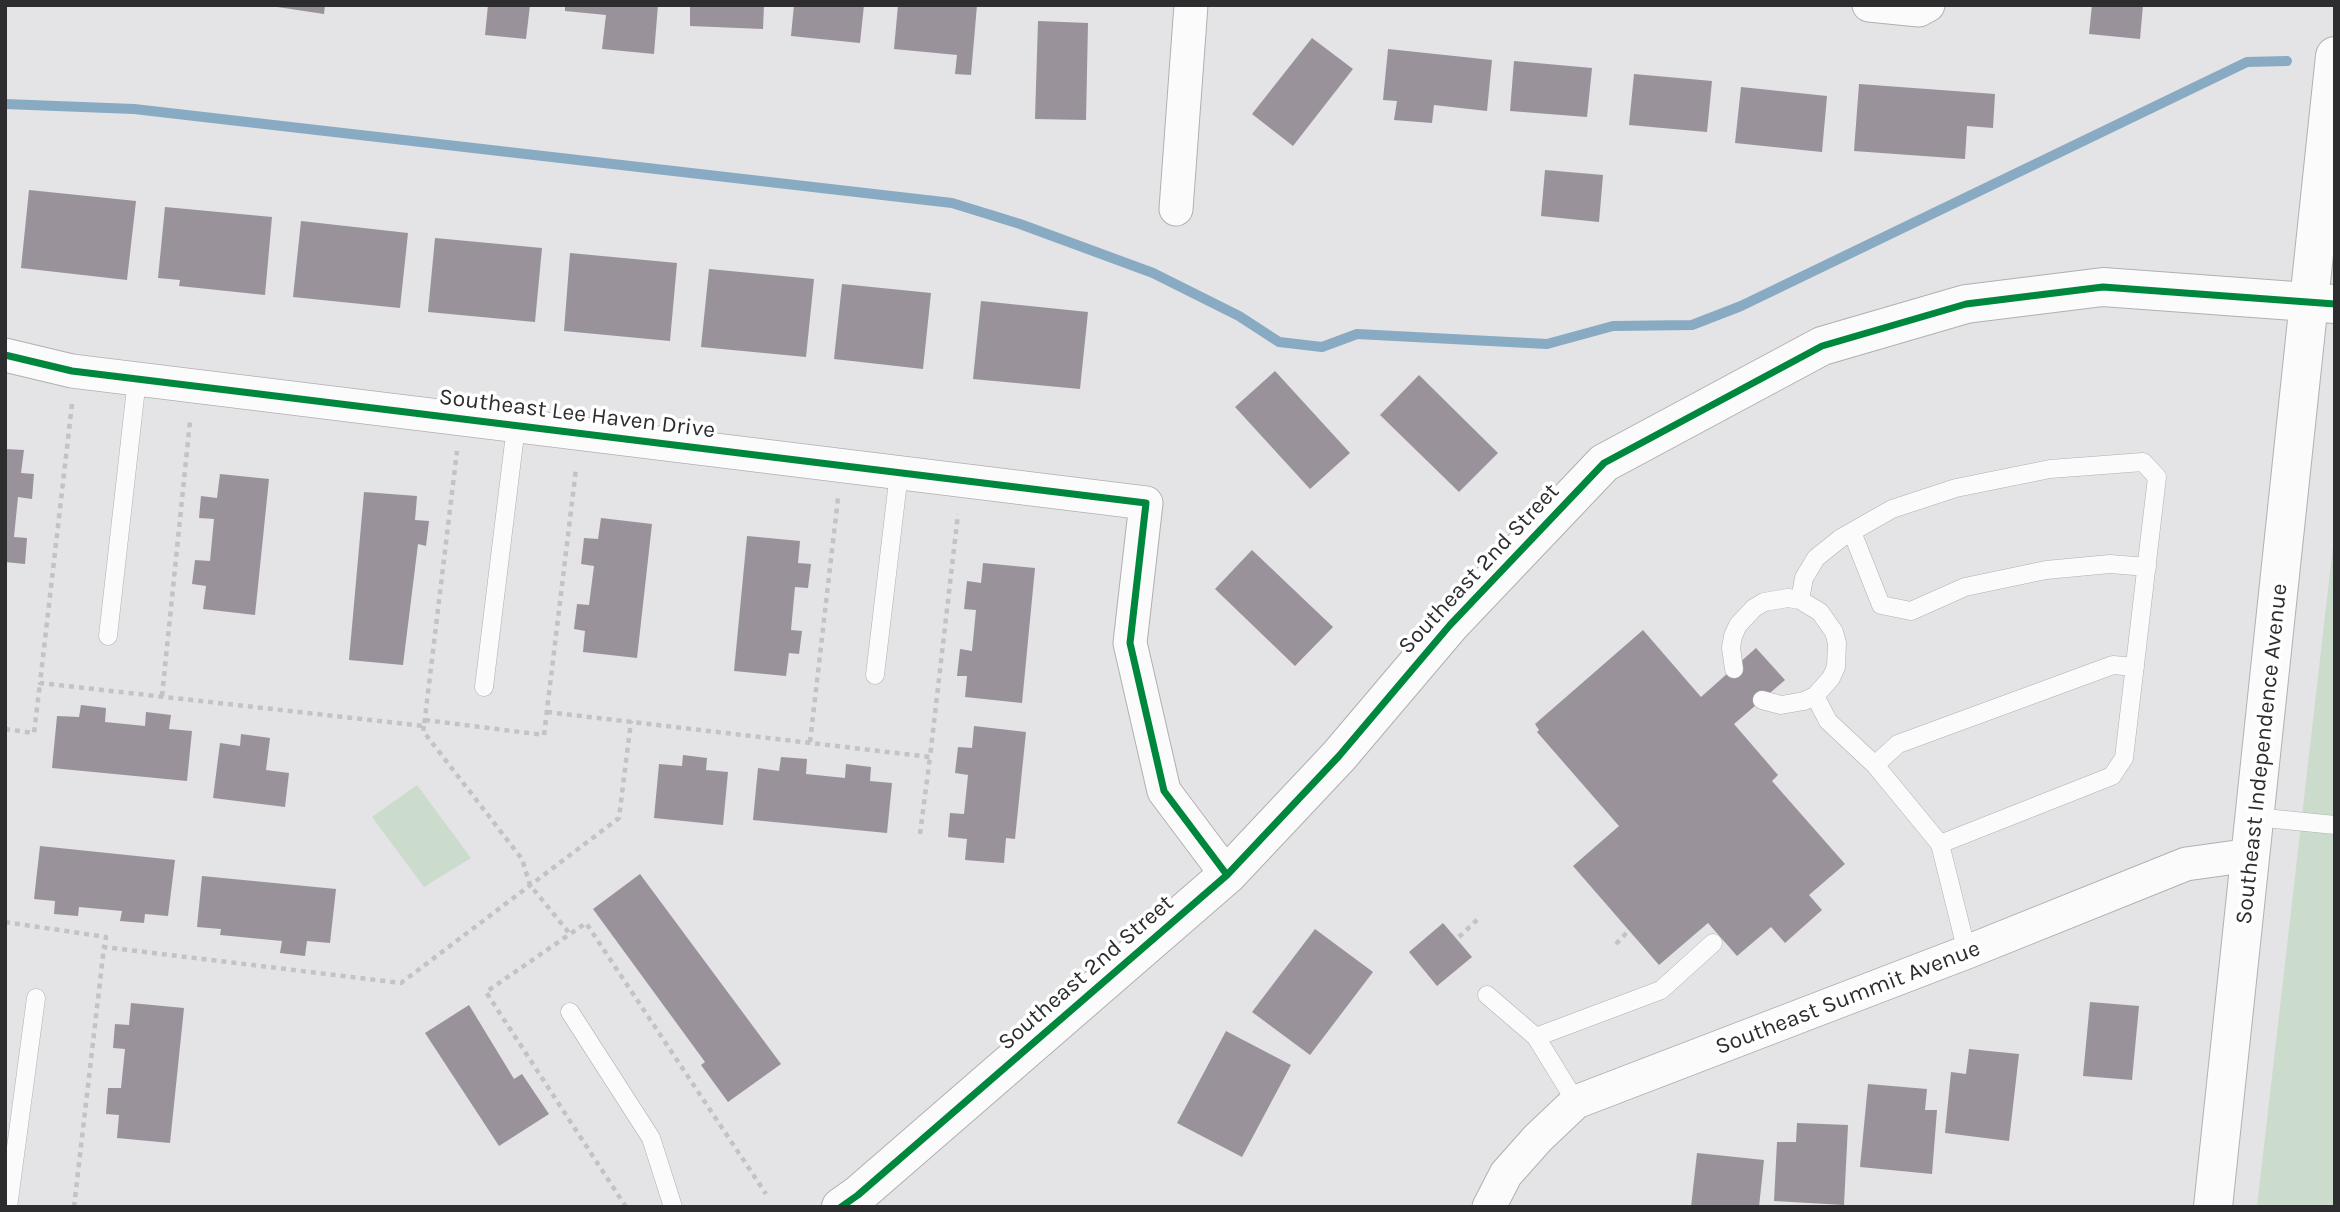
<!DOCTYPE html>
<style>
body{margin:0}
#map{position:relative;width:2340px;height:1212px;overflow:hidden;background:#e4e3e5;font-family:Karla,sans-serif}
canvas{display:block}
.frame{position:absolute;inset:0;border:7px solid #2d2c2e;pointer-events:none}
</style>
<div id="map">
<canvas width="2340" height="1212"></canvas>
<div class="frame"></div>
</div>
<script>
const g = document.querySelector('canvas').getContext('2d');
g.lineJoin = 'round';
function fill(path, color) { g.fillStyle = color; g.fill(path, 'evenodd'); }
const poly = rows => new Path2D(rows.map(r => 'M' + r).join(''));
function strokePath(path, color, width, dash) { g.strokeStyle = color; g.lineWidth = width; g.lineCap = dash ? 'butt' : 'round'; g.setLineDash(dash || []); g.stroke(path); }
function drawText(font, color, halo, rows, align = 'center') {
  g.font = font + ' Karla,sans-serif'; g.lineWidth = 7; g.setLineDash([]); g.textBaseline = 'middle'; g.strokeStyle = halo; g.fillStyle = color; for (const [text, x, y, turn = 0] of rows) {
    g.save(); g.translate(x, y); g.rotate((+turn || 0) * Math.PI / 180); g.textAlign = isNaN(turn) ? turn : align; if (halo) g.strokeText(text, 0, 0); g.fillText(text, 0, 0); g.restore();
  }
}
const green = poly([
 [2335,529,2335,1207,2257,1207],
 [417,785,471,858,424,887,372,817]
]);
const stream = poly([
 [5,104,134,109,952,203,1020,224,1153,273,1239,316,1279,342,1322,347,1357,334,1547,344,1613,326,1692,325,1741,306,2247,62,2287,61]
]);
const building = poly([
 [264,5,325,5,324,14],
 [488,5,530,5,526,39,485,35],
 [565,5,658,5,654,54,602,49,606,15,565,11],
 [690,5,764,5,763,29,690,26],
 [794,5,864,5,860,43,791,36],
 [898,5,977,5,971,75,955,74,957,55,894,49],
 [2092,5,2143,5,2140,39,2089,34],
 [1038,21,1088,23,1086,120,1035,119],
 [1312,38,1353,69,1293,146,1252,114],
 [1388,49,1492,60,1487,111,1434,105,1432,123,1394,120,1397,101,1383,100],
 [1514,61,1592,68,1587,117,1510,111],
 [1634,74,1712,81,1707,132,1629,125],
 [1859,84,1995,94,1993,128,1967,126,1965,159,1854,151],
 [1741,87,1827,96,1822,152,1735,143],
 [1545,170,1603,175,1599,222,1541,216],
 [29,190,136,201,127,280,21,268],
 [165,207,272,217,265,295,179,286,180,280,158,278],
 [301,221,408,233,400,308,293,297],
 [435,238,542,248,535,322,428,312],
 [570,253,677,263,670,341,564,331],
 [709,269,814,279,806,357,701,347],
 [842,284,931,293,923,369,834,359],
 [981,301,1088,312,1080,389,973,379],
 [1275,371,1350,453,1310,489,1235,407],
 [1419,375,1498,453,1459,492,1380,415],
 [5,449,24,450,21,473,34,474,32,499,18,497,14,537,27,538,25,564,5,562],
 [220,474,269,479,255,615,203,609,206,586,192,584,195,560,210,561,214,519,199,518,201,496,217,498],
 [364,492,417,496,415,520,429,521,426,546,418,544,403,665,349,660],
 [601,518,652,524,637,658,583,652,585,631,574,629,577,604,589,605,594,566,581,564,584,538,598,539],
 [747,536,800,541,798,563,811,564,808,588,795,587,791,630,802,631,799,654,789,653,786,676,734,671],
 [1252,550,1333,627,1295,666,1215,589],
 [983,563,1035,568,1022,703,965,697,967,676,957,676,960,649,972,651,976,610,964,609,967,581,981,583],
 [1643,630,1701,697,1756,648,1785,680,1734,724,1778,775,1772,781,1845,864,1809,895,1822,910,1785,943,1771,927,1737,956,1708,923,1659,965,1573,866,1619,826,1537,732,1539,730,1535,724],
 [81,705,106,708,105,722,145,726,146,712,171,715,169,729,192,731,187,781,52,768,57,716,79,717],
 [974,726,1026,732,1015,839,1006,838,1004,863,965,860,967,839,948,837,950,813,964,814,968,775,955,773,958,747,972,748],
 [241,734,270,738,266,770,289,773,285,807,213,798,220,743,240,746],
 [683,755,707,758,706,770,728,772,723,825,654,818,659,764,682,766],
 [781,757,807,759,806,774,845,778,846,764,871,767,870,781,892,783,887,833,753,820,758,768,779,771],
 [40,846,175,860,168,916,145,914,144,923,120,921,122,911,79,907,78,916,54,914,55,901,34,899],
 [640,874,781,1064,728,1102,701,1065,705,1062,593,909],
 [202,876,336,889,330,943,307,941,305,956,280,953,282,941,220,935,221,929,197,927],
 [1443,923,1472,957,1437,986,1409,952],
 [1315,929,1373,972,1310,1055,1252,1012],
 [2090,1002,2139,1006,2132,1080,2083,1076],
 [131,1003,184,1008,170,1143,117,1138,119,1115,106,1114,108,1088,121,1088,125,1049,113,1048,115,1024,129,1025],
 [469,1005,514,1079,522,1074,549,1114,499,1146,425,1033],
 [1226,1031,1291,1065,1242,1157,1177,1123],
 [1969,1049,2019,1054,2009,1141,1945,1133,1951,1072,1966,1074],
 [1868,1084,1927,1089,1925,1110,1937,1110,1932,1174,1860,1167],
 [1797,1123,1848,1125,1844,1205,1774,1201,1777,1142,1796,1142],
 [1697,1153,1764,1160,1759,1207,1691,1207]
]);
const path = poly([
 [72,404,40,683,424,726,457,451],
 [162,696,190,421],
 [547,712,930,757,958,514],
 [425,720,544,735,576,469],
 [424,726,423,731,522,859,530,885,570,934],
 [5,729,34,733,40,683],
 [810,742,838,498],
 [920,834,930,757],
 [5,922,106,937,104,947],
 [1459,937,1480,917],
 [1616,944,1629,930],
 [74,1207,104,947,401,983,619,818,631,721],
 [626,1207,486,992,586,923,766,1194]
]);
const service = poly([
 [1852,532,1881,605,1911,611,1965,587,2046,570,2110,564,2147,567],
 [1800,600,1804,578,1816,558,1841,538,1892,509,1956,488,2050,469,2143,462,2157,477,2124,758,2112,776,1940,844,1967,952],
 [108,636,137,379],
 [1734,669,1731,648,1733,636,1738,625,1754,608,1764,602,1788,598,1800,600,1820,612,1834,632,1837,643,1836,667,1831,678,1815,696,1804,701,1781,705,1762,700],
 [875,675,899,473],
 [484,687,516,426],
 [1815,696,1828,721,1875,765,1940,844],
 [1875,765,1898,744,2113,665,2135,667],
 [2255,817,2335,825],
 [1487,995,1536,1037,1576,1102],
 [570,1012,651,1138,673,1207],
 [1536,1037,1661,990,1713,943],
 [8,1207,36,998]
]);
const minor = poly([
 [1869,5,1919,10,1928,5],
 [1176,209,1191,5],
 [5,355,72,371,1146,503,1130,643,1164,791,1227,875],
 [1489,1207,1506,1174,1538,1138,1576,1102,1967,952,2186,864,2251,855]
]);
const tertiary = poly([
 [841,1207,858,1195,1227,875,1339,756,1450,625,1604,463,1822,346,1966,304,2103,287,2335,304],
 [2213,1207,2335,56]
]);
const cycleway = poly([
 [5,355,72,371,1146,503,1130,643,1164,791,1227,875],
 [841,1207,858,1195,1227,875,1339,756,1450,625,1604,463,1822,346,1966,304,2103,287,2335,304]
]);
const streetNames = [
 ["Southeast Lee Haven Drive",577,414,7],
 ["Southeast 2nd Street",1479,569,-47],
 ["Southeast Independence Avenue",2262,754,-84],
 ["Southeast 2nd Street",1086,973,-41],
 ["Southeast Summit Avenue",1848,998,-21]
];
fill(green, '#cbdccd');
strokePath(stream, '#88aac3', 10);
fill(building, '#9a929a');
strokePath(service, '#b0b0b1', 19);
strokePath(minor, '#b0b0b1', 35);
strokePath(tertiary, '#b0b0b1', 40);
strokePath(path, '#c3c3c4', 4.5, [5, 5]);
strokePath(service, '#fbfbfb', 18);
strokePath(minor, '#fbfbfb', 33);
strokePath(tertiary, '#fbfbfb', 38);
strokePath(cycleway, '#00873e', 7);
drawText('23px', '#2d2c2e', '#fff', streetNames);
</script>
